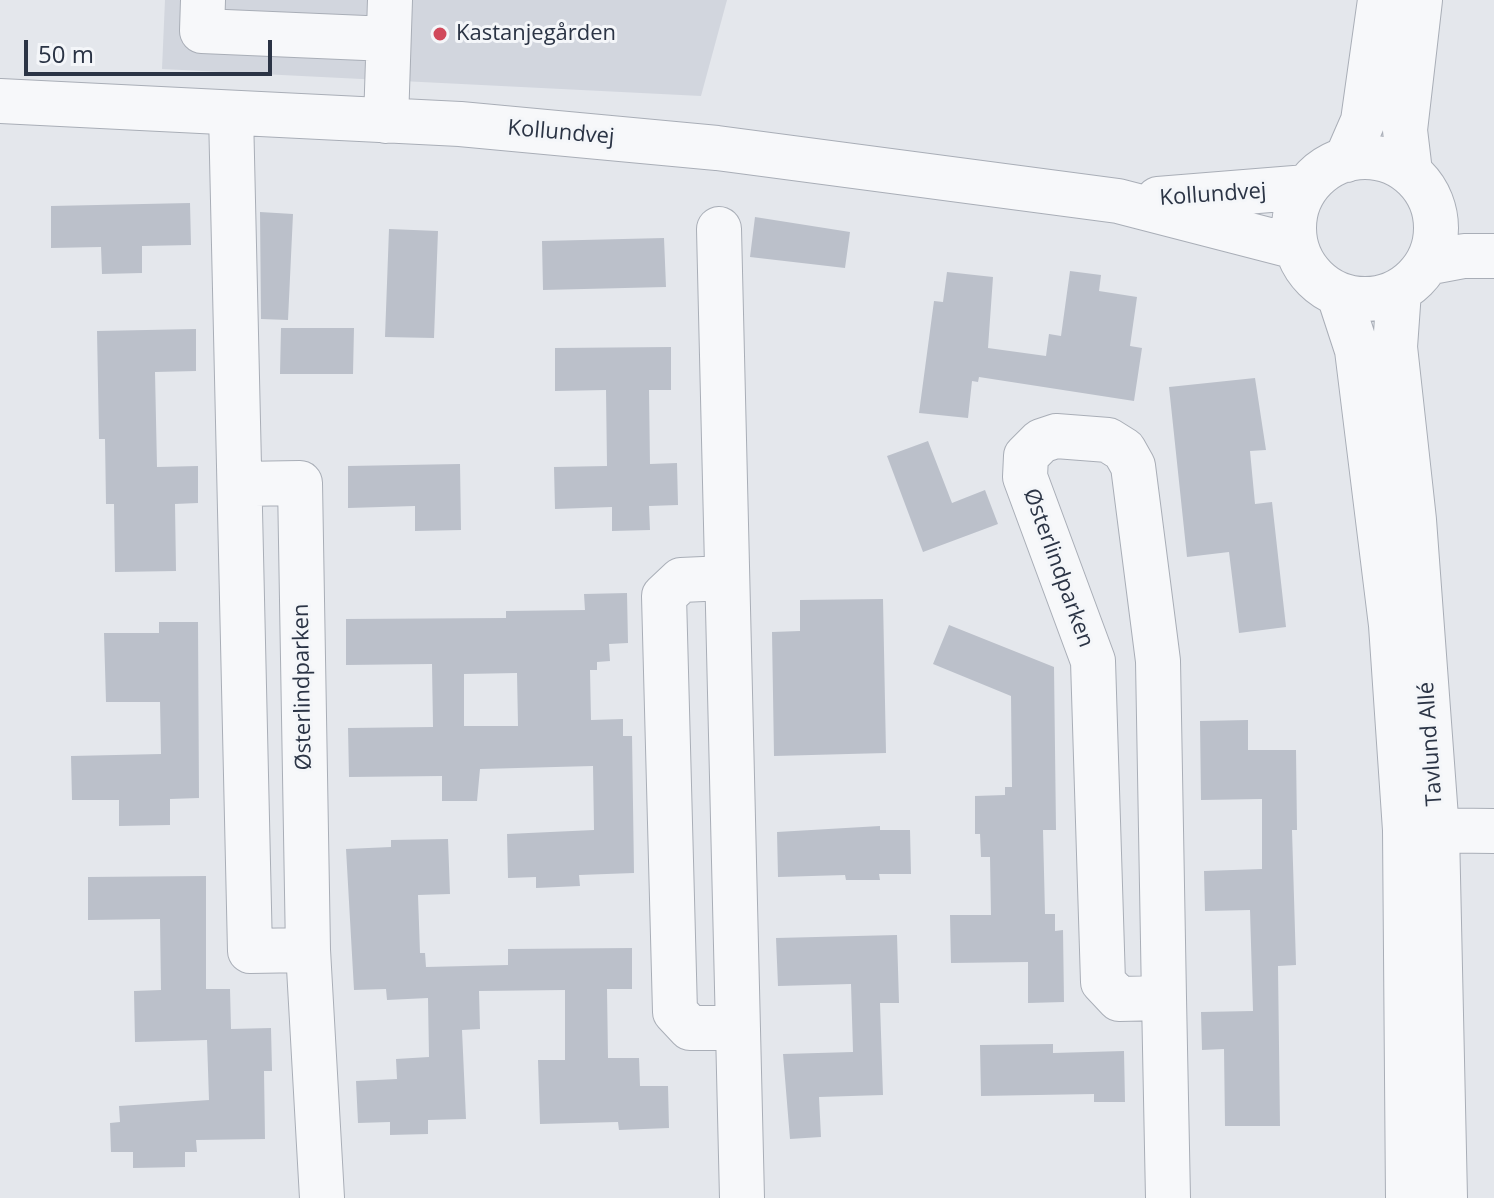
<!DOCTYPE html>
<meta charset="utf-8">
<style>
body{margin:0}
#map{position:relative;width:1494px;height:1198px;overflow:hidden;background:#e4e7ec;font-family:"Open Sans",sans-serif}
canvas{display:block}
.scale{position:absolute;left:24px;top:40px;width:248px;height:36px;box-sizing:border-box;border:4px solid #2b3445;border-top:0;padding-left:10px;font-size:24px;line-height:28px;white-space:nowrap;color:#2b3445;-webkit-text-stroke:6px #f4f6f9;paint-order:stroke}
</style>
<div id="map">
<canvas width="1494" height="1198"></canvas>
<div class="scale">50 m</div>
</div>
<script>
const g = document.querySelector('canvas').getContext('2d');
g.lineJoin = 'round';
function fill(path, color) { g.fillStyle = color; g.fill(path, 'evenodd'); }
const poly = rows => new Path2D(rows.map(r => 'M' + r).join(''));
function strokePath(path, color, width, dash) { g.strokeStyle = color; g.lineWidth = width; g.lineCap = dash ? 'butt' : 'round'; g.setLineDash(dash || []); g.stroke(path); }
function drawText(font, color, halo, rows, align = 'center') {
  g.font = font + ' "Open Sans",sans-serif'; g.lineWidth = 6; g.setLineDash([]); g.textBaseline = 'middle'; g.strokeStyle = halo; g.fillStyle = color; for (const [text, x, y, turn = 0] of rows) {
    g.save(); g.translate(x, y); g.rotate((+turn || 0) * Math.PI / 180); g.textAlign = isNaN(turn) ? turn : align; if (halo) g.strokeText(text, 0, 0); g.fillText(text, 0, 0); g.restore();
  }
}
const built = poly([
 [165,0,727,0,701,96,162,69]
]);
const building = poly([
 [190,203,191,245,142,246,142,273,102,274,101,247,51,248,51,206],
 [260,212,293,214,288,320,261,319],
 [755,217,850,232,845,268,750,257],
 [389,229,438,231,434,338,385,337],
 [664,238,666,287,543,290,542,241],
 [1070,271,1101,275,1099,291,1137,297,1130,346,1142,348,1134,401,979,377,978,382,972,381,968,418,919,413,934,301,943,302,947,272,993,277,988,348,1046,356,1049,334,1061,336],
 [281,328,354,328,353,374,280,374],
 [196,329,196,371,155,372,157,467,198,466,198,503,175,504,176,571,115,572,114,504,106,504,105,439,99,439,97,331],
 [671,347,671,390,649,390,650,464,677,463,678,505,649,506,650,530,612,531,612,507,555,509,554,467,607,466,606,390,555,391,555,348],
 [1255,378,1266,450,1250,451,1255,504,1272,502,1286,627,1239,633,1229,552,1187,557,1169,387],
 [928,441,952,503,985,490,998,524,923,552,887,456],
 [460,464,461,530,415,531,415,506,348,508,348,466],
 [627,593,628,643,609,644,610,661,597,662,597,670,590,670,591,720,623,719,623,736,632,736,634,873,579,875,580,886,536,888,536,877,508,878,507,834,594,830,593,766,480,769,477,801,442,801,442,776,349,777,348,728,433,727,432,664,346,665,346,619,506,618,506,611,585,610,584,594],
 [517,673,518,726,464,726,464,674],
 [883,599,886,753,774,756,772,632,800,631,800,600],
 [159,622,198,622,199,798,170,799,170,825,119,826,119,800,72,800,71,756,161,754,160,702,106,702,104,633,159,633],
 [949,625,1054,667,1056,830,1043,830,1045,914,1055,914,1055,931,1063,930,1064,1002,1028,1003,1028,962,951,963,950,915,991,915,990,857,981,857,980,834,975,834,975,796,1005,795,1005,787,1012,787,1011,696,933,664],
 [1248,720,1248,750,1296,750,1297,830,1292,830,1296,965,1278,966,1280,1126,1225,1126,1224,1049,1202,1050,1201,1012,1253,1011,1250,910,1205,911,1204,871,1262,869,1262,799,1201,800,1200,721],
 [880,826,880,830,910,830,911,874,879,874,880,880,846,880,845,875,778,877,777,832],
 [448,839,450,894,418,895,420,953,425,953,426,967,508,965,508,949,632,948,632,989,607,989,608,1058,639,1058,640,1086,668,1086,669,1128,619,1130,618,1122,540,1124,538,1060,565,1060,565,990,479,991,480,1029,462,1030,466,1119,428,1120,428,1134,390,1135,390,1122,358,1123,356,1081,397,1079,396,1059,429,1057,428,998,387,1000,386,989,354,990,346,849,391,847,391,840],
 [206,876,206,989,230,989,231,1029,271,1028,272,1071,264,1071,265,1139,196,1140,197,1152,185,1152,185,1167,133,1168,133,1152,111,1152,110,1123,120,1122,119,1106,209,1100,207,1040,135,1042,134,991,161,990,160,919,88,920,88,877],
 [897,935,899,1003,880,1003,883,1095,819,1097,821,1137,790,1139,783,1054,853,1052,851,984,778,986,776,938],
 [1053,1044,1053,1053,1124,1051,1125,1102,1094,1102,1094,1094,981,1096,980,1045]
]);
const minor = poly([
 [203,0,202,31,388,39],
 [0,101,460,124,717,148,1118,201,1296,247],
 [231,113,250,951,308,950],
 [386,121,390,0],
 '1294 228a71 71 0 1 1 142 0a71 71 0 1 1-142 0Z',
 [1346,160,1363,121,1380,0],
 [1410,172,1405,130,1420,0],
 [1158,199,1307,187],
 [719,229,742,1198],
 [1427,263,1464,256,1494,256],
 [1399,291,1395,347,1414,520,1437,831,1445,1198],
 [1339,295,1357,350,1391,625,1405,830,1408,1198],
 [240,484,300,483,308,950,322,1198],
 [726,578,681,580,664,596,675,1012,690,1028,738,1028],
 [1408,830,1494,831],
 [1164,998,1119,999,1103,982,1093,661,1025,477,1026,456,1041,441,1056,436,1108,440,1124,450,1133,466,1158,661,1164,998,1168,1198]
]);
const markers = [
 [440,34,8,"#d1495b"]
];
const poiNames = [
 ["Kastanjegården",456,34]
];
const streetNames = [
 ["Kollundvej",561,133,5],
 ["Kollundvej",1213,195,-4],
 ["Østerlindparken",1058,568,70],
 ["Østerlindparken",303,687,-91],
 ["Tavlund Allé",1431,744,-94]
];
fill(built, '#d2d6de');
fill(building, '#bbc0ca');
strokePath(minor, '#a9aeb7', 46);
strokePath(minor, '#f7f8fa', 44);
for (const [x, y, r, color] of markers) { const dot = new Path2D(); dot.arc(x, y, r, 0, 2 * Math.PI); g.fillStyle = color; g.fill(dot); strokePath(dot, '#f4f6f9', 3); }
drawText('22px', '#2b3445', '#f4f6f9', poiNames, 'left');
drawText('22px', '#2b3445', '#f4f6f9', streetNames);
</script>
